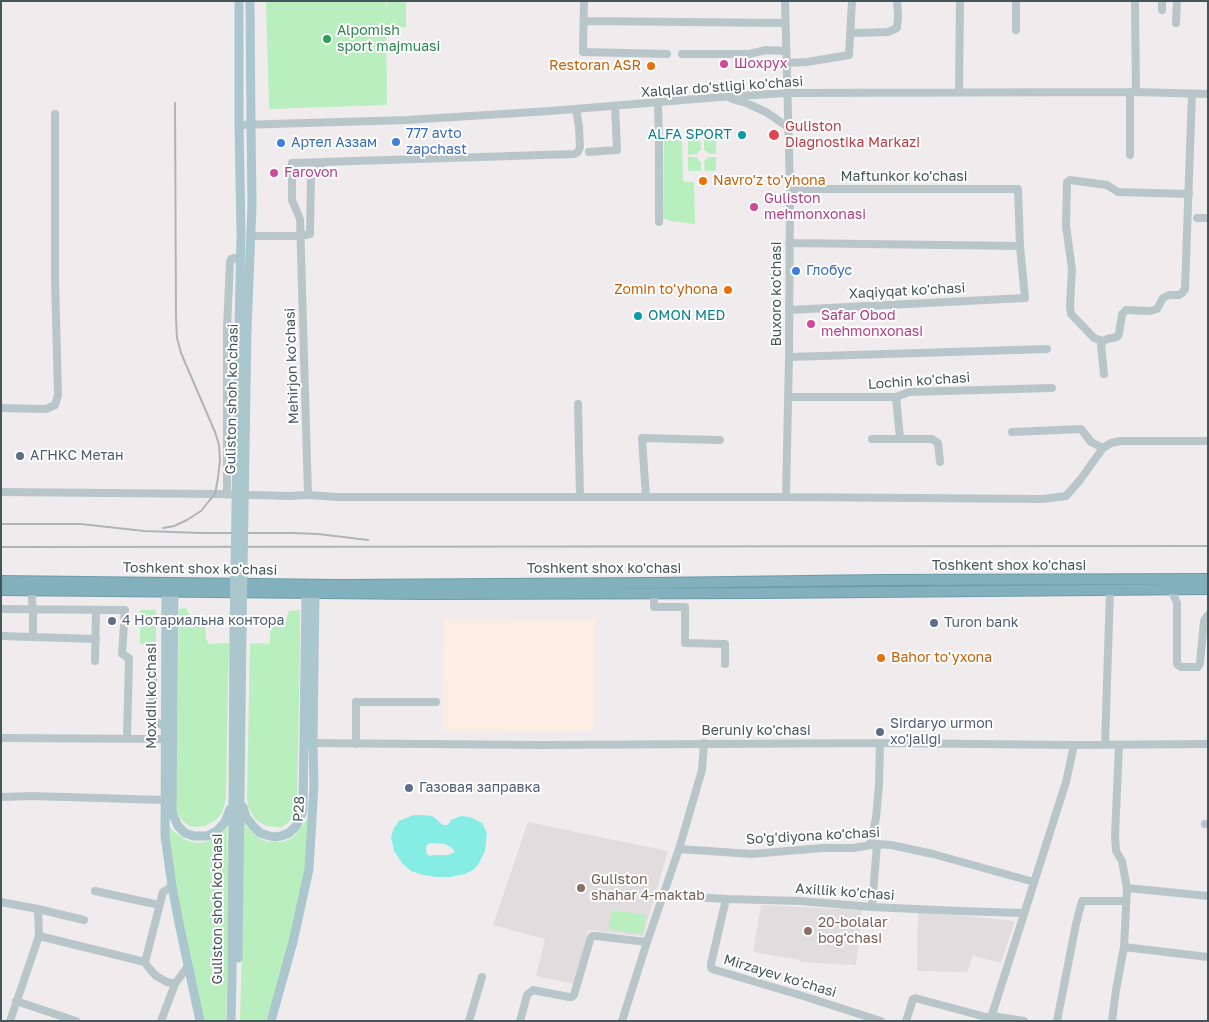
<!DOCTYPE html>
<meta charset="utf-8">
<style>
body{margin:0}
#map{position:relative;width:1209px;height:1022px;overflow:hidden;background:#f0eced;font-family:"Golos Text",sans-serif}
canvas{display:block}
.frame{position:absolute;inset:0;border:2px solid #45565a;pointer-events:none}
</style>
<div id="map">
<canvas width="1209" height="1022"></canvas>
<div class="frame"></div>
</div>
<script>
const g = document.querySelector('canvas').getContext('2d');
g.lineJoin = 'round';
function fill(path, color) { g.fillStyle = color; g.fill(path, 'evenodd'); }
const poly = rows => new Path2D(rows.map(r => 'M' + r).join(''));
function strokePath(path, color, width, dash) { g.strokeStyle = color; g.lineWidth = width; g.lineCap = dash ? 'butt' : 'round'; g.setLineDash(dash || []); g.stroke(path); }
function drawText(font, color, halo, rows, align = 'center') {
  g.font = font + ' "Golos Text",sans-serif'; g.lineWidth = 4; g.setLineDash([]); g.textBaseline = 'middle'; g.strokeStyle = halo; g.fillStyle = color; for (const [text, x, y, turn = 0] of rows) {
    g.save(); g.translate(x, y); g.rotate((+turn || 0) * Math.PI / 180); g.textAlign = isNaN(turn) ? turn : align; if (halo) g.strokeText(text, 0, 0); g.fillText(text, 0, 0); g.restore();
  }
}
const commercial = poly([
 [444,619,595,620,594,732,443,731]
]);
const education = poly([
 [528,822,668,851,643,936,588,930,574,984,536,976,545,939,493,925],
 [761,905,862,910,856,965,800,962,800,960,753,952],
 [918,912,1015,921,1001,963,973,956,967,972,917,971]
]);
const green = poly([
 [266,1,386,1,387,14,387,1,406,1,406,27,386,27,387,105,269,109],
 [664,140,682,140,683,180,685,182,694,182,695,224,670,221,663,218],
 [688,140,700,140,701,150,698,152,697,154,688,155],
 [704,140,716,140,716,154,709,154,708,152,704,150],
 [688,157,697,157,699,161,701,161,701,171,690,171,688,170],
 [708,157,716,157,716,169,714,171,705,171,704,161],
 [186,608,192,620,205,622,206,639,209,644,229,643,226,796,224,807,222,813,216,820,205,826,197,827,189,826,182,820,176,811,176,803,179,609],
 [140,610,156,610,156,644,140,644],
 [300,610,300,653,297,804,296,812,290,821,282,827,275,827,266,826,255,819,251,812,248,806,247,796,250,643,270,644,270,622,286,620,289,611],
 [306,819,308,819,306,871,289,944,266,1021,240,1021,243,906,243,821,247,827,258,838,266,841,274,842,282,842,292,838,303,825],
 [167,823,173,831,179,835,186,840,196,843,205,842,214,838,222,833,227,827,229,913,226,1021,203,1021,189,959,167,836],
 [612,910,646,915,643,934,609,929]
]);
const water = poly([
 [414,815,422,815,432,816,443,825,448,825,451,820,461,816,470,817,482,823,487,833,485,851,478,865,473,870,465,874,451,877,437,877,423,875,411,871,402,863,394,851,391,837,394,828,399,821],
 [430,843,445,844,452,848,455,852,448,855,433,855,430,856,427,854,426,848,427,845]
]);
const minor = poly([
 [584,1,583,52,667,54],
 [785,1,790,189,789,357,786,497],
 [1016,1,1016,30],
 [1135,1,1136,92],
 [1162,10,1162,1],
 [584,21,785,23],
 [1176,23,1177,1],
 [851,33,888,32,897,28,898,16,897,1],
 [682,54,749,54,766,50,786,51],
 [786,63,807,62,849,55,852,1],
 [1130,92,1130,155],
 [959,93,960,1],
 [732,99,746,103,766,112,788,127],
 [658,103,659,145,659,222],
 [239,125,407,120,550,111,720,97,787,93,1136,92,1208,94],
 [589,152,617,150,615,106],
 [1197,218,1208,218],
 [251,236,300,236,310,234,311,175,324,162,574,154,578,152,580,147,579,127,576,109],
 [789,243,1020,246],
 [789,310,1025,298,1020,246,1018,189,790,189],
 [1103,341,1094,338,1071,314,1070,306,1072,269,1066,226,1067,182,1070,180,1107,185,1118,192,1189,194],
 [789,357,1047,349],
 [1104,374,1101,345,1103,341,1107,339,1117,337,1119,334,1122,314,1126,310,1150,311,1157,309,1163,298,1169,295,1179,295,1182,293,1185,289,1192,94],
 [788,397,896,397,909,392,1052,388],
 [896,397,900,438],
 [578,404,580,497],
 [1,408,46,409,55,405,58,395,55,278,55,114],
 [1012,432,1081,429,1091,442,1103,448],
 [872,439,932,439,938,443,940,462],
 [1,492,215,494,289,496,308,495,338,497,786,497,1043,499,1066,496,1080,480,1103,448,1111,443,1120,441,1208,441],
 [227,494,227,327,230,262,231,259,234,258,238,259,241,263],
 [308,495,300,219,292,200,292,163,324,162],
 [646,497,642,438,720,440],
 [1171,589,1177,603,1177,664,1181,667,1198,667,1200,663,1204,621,1208,615],
 [31,590,33,610,33,637],
 [654,593,654,607,685,607,685,643,725,644,725,664],
 [1,609,125,610,122,654,129,658,127,739],
 [1,636,96,639],
 [153,659,153,720,165,727],
 [95,661,96,610],
 [1,738,165,739],
 [307,743,542,745,880,743,1074,745,1208,744],
 [356,744,356,702,436,702],
 [1105,745,1110,590],
 [1,797,32,796,164,800],
 [1205,824,1208,824],
 [870,845,876,818,879,785,880,743],
 [679,849,752,854,822,848,853,848,877,844,891,845,933,854,1034,882],
 [172,886,163,892,145,962,148,967,156,976,167,982,175,984],
 [1127,888,1208,896],
 [95,891,159,905],
 [663,895,726,899,800,901,872,907,959,911,1024,913],
 [726,899,711,964,711,967,712,969,803,996,881,1021],
 [1,902,38,909,84,920],
 [872,907,877,844],
 [39,936,145,962],
 [1124,947,1208,957],
 [16,1001,76,1021],
 [10,1021,39,936,38,909],
 [161,1021,175,984,188,966],
 [469,1021,482,977],
 [520,1021,527,995,533,990,569,997,572,997,574,995,590,940,592,936,596,936,647,942],
 [622,1021,647,942,679,849,702,770,704,743],
 [906,1021,913,999,915,998,986,1017,992,1016,1024,1021],
 [990,1021,1066,782,1074,745],
 [1057,1021,1076,924,1082,901,1126,901],
 [1112,1021,1116,990,1124,947,1127,888,1122,861,1116,851,1115,836,1119,745]
]);
const major = poly([
 [239,328,241,235,239,125,239,1],
 [247,329,252,205,251,124,250,1],
 [166,585,165,836,172,886,179,923,200,1021],
 [174,585,172,812,178,826,185,833,194,836,207,836,217,831,225,822,230,809],
 [243,807,246,817,253,826,260,833,266,835,274,837,281,836,289,833,296,826,300,819,303,810,306,593],
 [238,958,242,630],
 [231,1021,232,978,234,630],
 [271,1021,293,942,309,869,314,785,313,743,315,593]
]);
const highway = poly([
 [1,581,338,585,653,583,880,580,1208,579],
 [1,590,424,594,761,593,1208,589]
]);
const rail = poly([
 [1,524,81,524,144,531,201,533,293,533,318,534,368,540],
 [163,528,174,526,187,520,201,511,209,501,215,494,218,478,220,460,219,445,215,432,187,367,181,353,177,338,176,318,175,103],
 [1,547,1208,546]
]);
const majorBridge = poly([
 [234,630,239,328],
 [242,630,247,329]
]);
const markers = [
 [327,39,5,"#2e9e5b"],
 [724,64,5,"#d1479c"],
 [651,66,5,"#e8710a"],
 [742,135,5,"#0f9aa8"],
 [774,135,6,"#e0444e"],
 [396,142,5,"#3f7fe0"],
 [281,143,5,"#3f7fe0"],
 [274,173,5,"#d1479c"],
 [703,181,5,"#e8710a"],
 [754,207,5,"#d1479c"],
 [796,271,5,"#3f7fe0"],
 [728,290,5,"#e8710a"],
 [638,316,5,"#0f9aa8"],
 [811,324,5,"#d1479c"],
 [20,456,5,"#5c6f8a"],
 [112,621,5,"#5c6f8a"],
 [934,623,5,"#5c6f8a"],
 [881,658,5,"#e8710a"],
 [880,732,5,"#5c6f8a"],
 [409,788,5,"#5c6f8a"],
 [581,888,5,"#8d6e63"],
 [808,931,5,"#8d6e63"]
];
const leisureNames = [
 ["Alpomish",337,31],
 ["sport majmuasi",337,47]
];
const hotelNames = [
 ["Шохрух",734,64],
 ["Farovon",284,173],
 ["Guliston",764,199],
 ["mehmonxonasi",764,215],
 ["Safar Obod",821,316],
 ["mehmonxonasi",821,332]
];
const foodNames = [
 ["Restoran ASR",641,66],
 ["Navro'z to'yhona",713,181,"left"],
 ["Zomin to'yhona",718,290],
 ["Bahor to'yxona",891,658,"left"]
];
const streetNames = [
 ["Xalqlar do'stligi ko'chasi",722,87,-4],
 ["Maftunkor ko'chasi",904,177],
 ["Xaqiyqat ko'chasi",907,291,-3],
 ["Buxoro ko'chasi",777,294,-90],
 ["Mehirjon ko'chasi",292,366,-92],
 ["Lochin ko'chasi",919,381,-4],
 ["Guliston shoh ko'chasi",232,399,-89],
 ["Toshkent shox ko'chasi",1009,566],
 ["Toshkent shox ko'chasi",200,569,1],
 ["Toshkent shox ko'chasi",604,569],
 ["Moxidil ko'chasi",152,696,-90],
 ["Beruniy ko'chasi",756,731],
 ["Р28",299,809,-87],
 ["So'g'diyona ko'chasi",813,836,-3],
 ["Axillik ko'chasi",845,892,4],
 ["Guliston shoh ko'chasi",218,909,-90],
 ["Mirzayev ko'chasi",780,976,17]
];
const healthNames = [
 ["Guliston",785,127],
 ["Diagnostika Markazi",785,143]
];
const shopNames = [
 ["777 avto",406,134],
 ["zapchast",406,150],
 ["Артел Аззам",291,143],
 ["Глобус",806,271]
];
const cultureNames = [
 ["ALFA SPORT",732,135],
 ["OMON MED",648,316,"left"]
];
const serviceNames = [
 ["АГНКС Метан",30,456],
 ["4 Нотариальна контора",122,621],
 ["Turon bank",944,623],
 ["Sirdaryo urmon",890,724],
 ["xo'jaligi",890,740],
 ["Газовая заправка",419,788]
];
const educationNames = [
 ["Guliston",591,880],
 ["shahar 4-maktab",591,896],
 ["20-bolalar",818,923],
 ["bog'chasi",818,939]
];
fill(commercial, '#fceee4');
fill(education, '#e1dddf');
fill(green, '#b9efbe');
fill(water, '#85ede4');
strokePath(highway, '#6e9ba9', 12);
strokePath(minor, '#b8c6ca', 8);
strokePath(major, '#abc6cd', 9);
strokePath(highway, '#83b0bd', 10);
strokePath(rail, '#afb5b7', 2);
strokePath(majorBridge, '#abc6cd', 9);
for (const [x, y, r, color] of markers) { const dot = new Path2D(); dot.arc(x, y, r, 0, 2 * Math.PI); g.fillStyle = color; g.fill(dot); strokePath(dot, '#fff', 2); }
drawText('14px', '#27864d', '#fff', leisureNames, 'left');
drawText('14px', '#b23c85', '#fff', hotelNames, 'left');
drawText('14px', '#c56008', '#fff', foodNames, 'right');
drawText('14px', '#45565a', '#fff', streetNames);
drawText('14px', '#be3a42', '#fff', healthNames, 'left');
drawText('14px', '#366cbe', '#fff', shopNames, 'left');
drawText('14px', '#0d838f', '#fff', cultureNames, 'right');
drawText('14px', '#4e5e75', '#fff', serviceNames, 'left');
drawText('14px', '#785e54', '#fff', educationNames, 'left');
</script>
